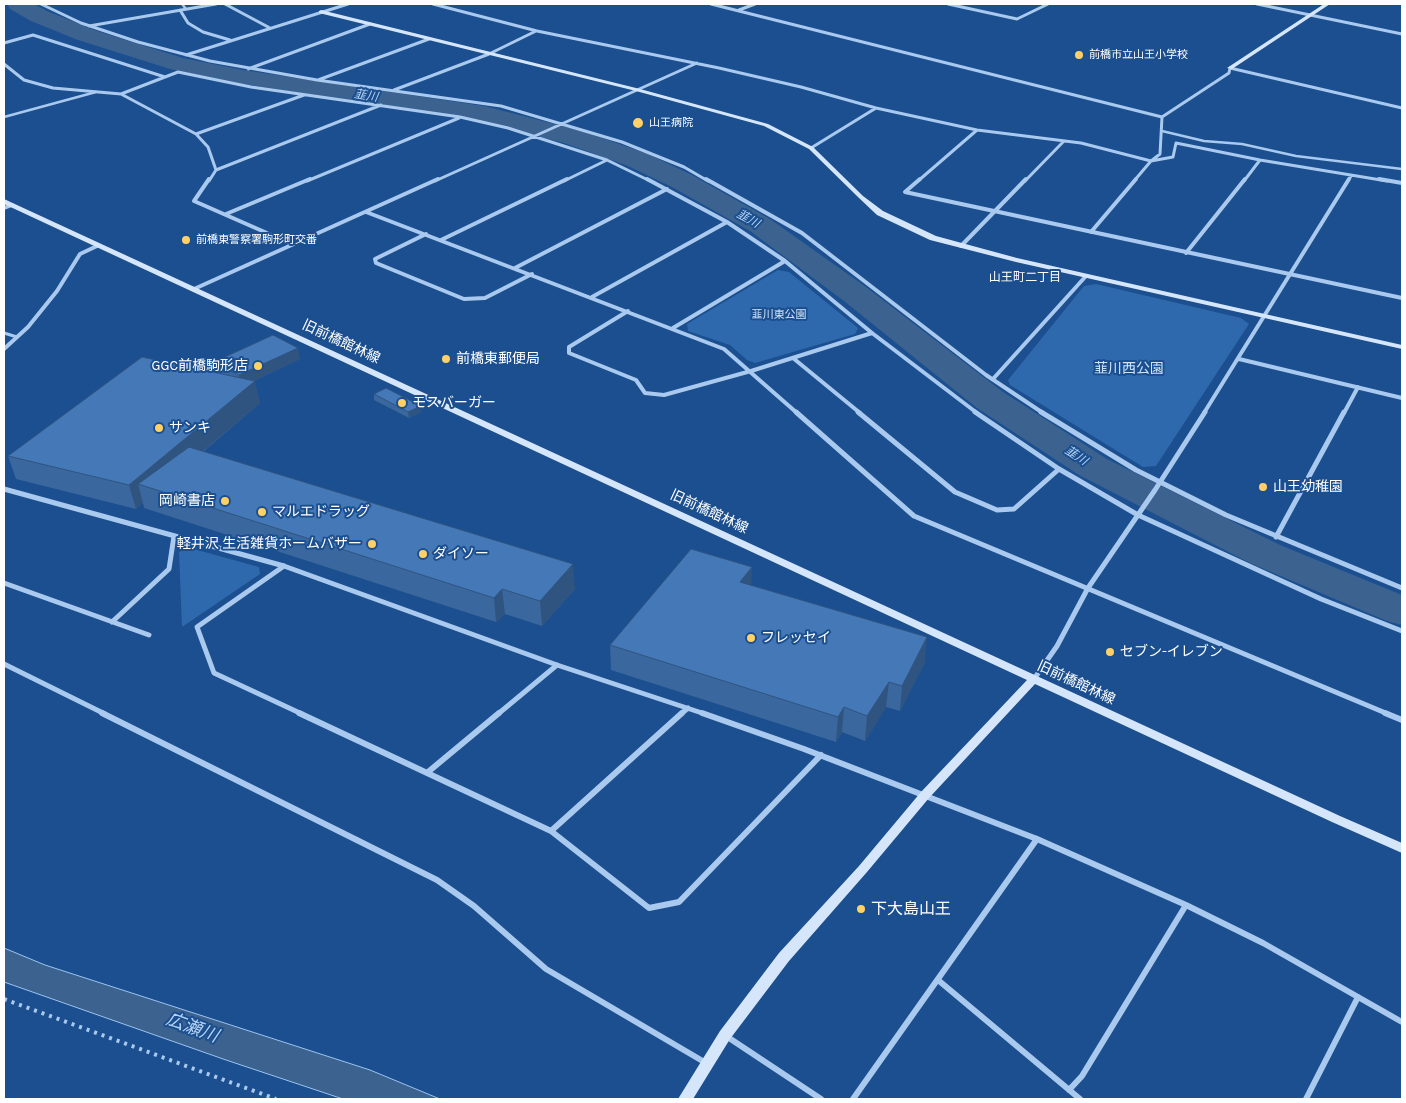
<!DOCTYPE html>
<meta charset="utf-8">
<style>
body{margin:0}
#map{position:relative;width:1406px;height:1103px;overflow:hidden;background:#1b4f8f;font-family:Karla,sans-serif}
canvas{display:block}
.frame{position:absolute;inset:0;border:5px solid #fff;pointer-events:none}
</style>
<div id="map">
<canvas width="1406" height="1103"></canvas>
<div class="frame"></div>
</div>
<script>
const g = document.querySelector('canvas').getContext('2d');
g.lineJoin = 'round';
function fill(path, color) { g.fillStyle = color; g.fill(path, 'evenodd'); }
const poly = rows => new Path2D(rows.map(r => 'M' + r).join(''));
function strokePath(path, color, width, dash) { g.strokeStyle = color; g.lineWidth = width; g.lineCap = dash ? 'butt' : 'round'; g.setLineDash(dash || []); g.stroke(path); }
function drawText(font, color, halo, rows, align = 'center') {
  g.font = font + ' Karla,"Noto Sans JP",sans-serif'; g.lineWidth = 4; g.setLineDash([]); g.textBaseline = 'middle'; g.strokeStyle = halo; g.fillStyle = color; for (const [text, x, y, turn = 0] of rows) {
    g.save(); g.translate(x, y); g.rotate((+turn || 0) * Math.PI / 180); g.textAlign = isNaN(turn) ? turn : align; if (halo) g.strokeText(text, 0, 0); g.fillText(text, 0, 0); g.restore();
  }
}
const green = poly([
 [778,270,789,272,858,328,855,334,755,363,747,360,730,345,688,331,687,324],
 [1096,284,1241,318,1249,324,1156,466,1143,467,1010,385,1008,380,1084,286],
 [190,548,259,567,260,574,182,627,179,552]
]);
const water = poly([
 [4,948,45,965,370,1070,440,1099,343,1099,226,1060,4,982,4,948]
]);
const river = poly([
 [7,4,34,4,47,11,94,30,183,58,243,70,484,106,582,131,648,154,692,175,770,219,866,287,1003,392,1107,459,1280,545,1402,595,1402,625,1387,621,1250,563,1079,475,977,408,844,301,750,231,672,187,628,166,564,143,483,122,243,84,170,69,78,40,31,21,10,9,7,4]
]);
const path = poly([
 [4,999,276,1099]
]);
const laneFar1 = poly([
 [182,4,186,9],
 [4,117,96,92],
 [1162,131,1204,141,1242,144,1296,156,1402,169]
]);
const lane = poly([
 [4,333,17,337]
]);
const streetFar3 = poly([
 [41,4,81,23,138,42,210,61,317,80,501,106,622,142,684,167,708,181],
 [225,4,270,28],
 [433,4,537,31,719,68,801,87,876,108,977,130,1081,143,1151,161,1173,157,1176,143,1260,160,1387,181],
 [711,4,1162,117,1229,73,1230,68,1402,108],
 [948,4,1017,19,1048,4],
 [1257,4,1402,34],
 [180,10,188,23,203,32,230,40],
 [739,10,755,4],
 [89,26,216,4],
 [4,43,33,35,165,77],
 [186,55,348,4],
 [4,64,24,80,53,88,121,94,196,134,208,147,216,170,209,181],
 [248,69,370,24],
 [318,80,429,39],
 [394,90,489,54,536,31],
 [121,94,178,72,251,87,460,117,508,128,607,160,650,181],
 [196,134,304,95],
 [811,148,876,108],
 [216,170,381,105],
 [307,181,459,118],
 [435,181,697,63],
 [564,181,607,160],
 [918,181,977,130],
 [1025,181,1064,141],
 [1134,181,1151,161,1160,154,1162,117],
 [1244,181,1260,160],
 [1348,181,1351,176]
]);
const streetFar2 = poly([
 [209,179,194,201,292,244],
 [647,179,727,222,785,261,872,333,977,413],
 [706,179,802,233,986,375,1043,413],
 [1379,179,1402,183],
 [905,192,1402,298],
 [905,192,920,179],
 [4,208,12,205],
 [366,212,724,349,797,413],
 [226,214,310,179],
 [1091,232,1136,179],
 [426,234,375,259,376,263,464,299,485,298,532,274],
 [441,240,567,179],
 [961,246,1026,179],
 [1186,253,1245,179],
 [515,268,667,189],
 [194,289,438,179],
 [592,297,727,222],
 [628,311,569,347,569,353,636,380,645,393,664,395,751,371,872,333],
 [673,328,785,261],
 [4,349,28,327,57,291,80,254,97,246],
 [793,358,860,413],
 [1239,359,1402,398],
 [993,379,1086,276],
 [1204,413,1349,179],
 [1344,413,1358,387]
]);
const streetFar1 = poly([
 [796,412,914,516,1388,714],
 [858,412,955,492,997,510,1014,509,1059,469],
 [975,412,1059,469,1138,515,1321,599,1402,631],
 [1041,412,1136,470,1226,515,1402,588],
 [4,489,284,566,557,665,705,714],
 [1276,537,1344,412],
 [284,566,197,627,214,673,302,714],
 [4,583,149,635],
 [112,622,169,569,174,536],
 [4,664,105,714],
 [1034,679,1057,646,1088,588,1155,490,1205,412],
 [498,714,557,665],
 [681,714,688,708]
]);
const street = poly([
 [102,713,437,880,474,906,546,969,706,1063],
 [299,713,551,831,649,908,679,902,821,755],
 [702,713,804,749,1037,839,1186,905,1263,943,1402,1022],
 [1385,713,1402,720],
 [428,772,499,713],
 [551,831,682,713],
 [938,980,1080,1099],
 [726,1036,821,1099],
 [1069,1090,1082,1076,1186,905],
 [853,1099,1037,839],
 [1306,1099,1358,997]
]);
const secondary = poly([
 [1324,4,1330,4,1232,69,1227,68,1324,4],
 [321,10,640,89,768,124,813,147,863,196,883,211,936,236,1017,258,1402,345,1402,349,1016,262,930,240,877,215,859,198,809,149,764,126,636,91,319,13,319,11,321,10],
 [4,199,1340,816,1402,843,1402,853,1332,822,1035,684,929,798,867,872,789,961,730,1039,693,1099,678,1099,720,1031,779,953,859,866,921,792,1027,680,4,204,4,199]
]);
const wall = poly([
 [300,359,254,381,260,403,203,452,575,589,542,626,505,614,496,622,144,508,143,503,136,509,16,479,8,456,216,373,214,362],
 [374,394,421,412,409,418,374,400],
 [751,586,925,662,900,711,886,707,865,741,842,732,836,742,611,670,610,645]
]);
const shadedWall = poly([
 [298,348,300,359,241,387,239,375],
 [255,381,260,403,157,490,138,484,143,503,136,509,129,485],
 [421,406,421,412,409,418,408,412],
 [573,564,575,589,542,626,540,601],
 [752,567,751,591,740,582],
 [502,589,505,614,496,622,494,598],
 [927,637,925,662,900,711,902,686],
 [889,682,886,707,865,741,867,716],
 [844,707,842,732,836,742,838,717]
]);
const building = poly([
 [273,335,298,348,239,375,214,362,273,335],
 [142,357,255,381,129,485,8,456,142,357],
 [386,388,421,406,408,412,374,394,386,388],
 [189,447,573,564,540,601,502,589,494,598,138,484,189,447],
 [691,549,752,567,740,582,927,637,902,686,889,682,867,716,844,707,838,717,610,645,691,549]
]);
const markers = [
 [1079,55,5,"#ffd166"],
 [638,123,6,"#ffd166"],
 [186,240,5,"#ffd166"],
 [446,359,5,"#ffd166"],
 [258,366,5,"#ffd166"],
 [402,403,5,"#ffd166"],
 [159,428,5,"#ffd166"],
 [1263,487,5,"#ffd166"],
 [225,501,5,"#ffd166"],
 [262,512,5,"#ffd166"],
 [372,544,5,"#ffd166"],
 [423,554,5,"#ffd166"],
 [751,638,5,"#ffd166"],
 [1110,652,5,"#ffd166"],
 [861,909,5,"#ffd166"]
];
const farPoinames = [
 ["前橋市立山王小学校",1089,55],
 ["山王病院",649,123],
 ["前橋東警察署駒形町交番",196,240]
];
const farParknames = [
 ["韮川東公園",779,315]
];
const farWaternames = [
 ["韮川",366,96,9],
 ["韮川",748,219,29],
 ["韮川",1076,456,33]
];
const farNeighbourhoodnames = [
 ["山王町二丁目",1025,278]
];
const streetNames = [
 ["旧前橋館林線",341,342,25],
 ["旧前橋館林線",709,512,25],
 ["旧前橋館林線",1076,683,25]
];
const poiNames = [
 ["前橋東郵便局",456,359],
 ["GGC前橋駒形店",248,366,"right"],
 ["モスバーガー",412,403],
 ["サンキ",169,428],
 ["山王幼稚園",1273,487],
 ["岡崎書店",215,501,"right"],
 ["マルエドラッグ",272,512],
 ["軽井沢 生活雑貨ホームバザー",362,544,"right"],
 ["ダイソー",433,554],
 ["フレッセイ",761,638],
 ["セブン-イレブン",1120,652]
];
const parkNames = [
 ["韮川西公園",1129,369]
];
const nearPoinames = [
 ["下大島山王",871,909]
];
const nearWaternames = [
 ["広瀬川",192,1028,20]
];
fill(green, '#2e69ad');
fill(water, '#3c6290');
strokePath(water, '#9cc4f0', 1);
fill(river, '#3c6290');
strokePath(path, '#a9c9ee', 4, [3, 5]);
strokePath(laneFar1, '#a9c9ee', 2.5);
strokePath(lane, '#a9c9ee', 3);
strokePath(streetFar3, '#a9c9ee', 3);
strokePath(streetFar2, '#a9c9ee', 4);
strokePath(streetFar1, '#a9c9ee', 5);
strokePath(street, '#a9c9ee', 6);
fill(secondary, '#d6e6fa');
fill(wall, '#3a679d');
fill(shadedWall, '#305480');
fill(building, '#4478b7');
strokePath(building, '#305480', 1);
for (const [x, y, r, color] of markers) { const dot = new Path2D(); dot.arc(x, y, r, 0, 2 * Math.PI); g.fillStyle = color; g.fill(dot); strokePath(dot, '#1b4f8f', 2); }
drawText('11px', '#fff', '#1b4f8f', farPoinames, 'left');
drawText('11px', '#cfe3fa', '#1b4f8f', farParknames);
drawText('italic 12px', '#b5d3f5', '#1b4f8f', farWaternames);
drawText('12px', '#fff', '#1b4f8f', farNeighbourhoodnames);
drawText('14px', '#fff', '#1b4f8f', streetNames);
drawText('14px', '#fff', '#1b4f8f', poiNames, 'left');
drawText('14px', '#cfe3fa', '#1b4f8f', parkNames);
drawText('16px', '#fff', '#1b4f8f', nearPoinames, 'left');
drawText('italic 18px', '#b5d3f5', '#1b4f8f', nearWaternames);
</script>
